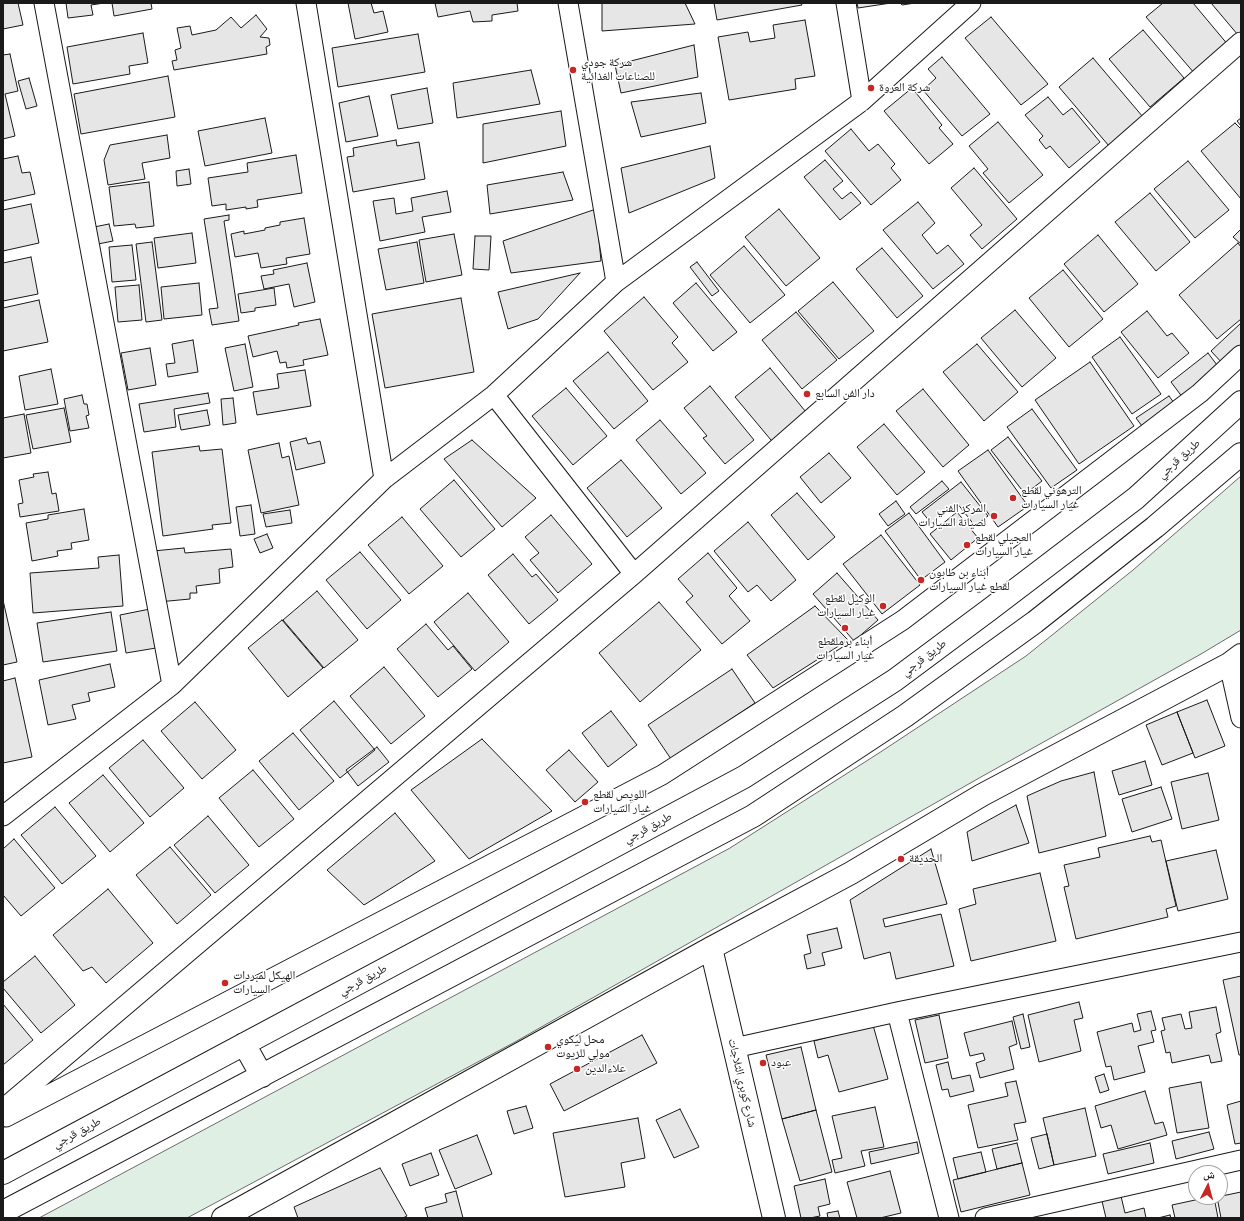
<!DOCTYPE html>
<meta charset="utf-8">
<style>
body{margin:0}
#map{position:relative;width:1244px;height:1221px;overflow:hidden;background:#fff;font-family:Manrope,"Noto Naskh Arabic",sans-serif}
canvas{display:block}
.frame{position:absolute;inset:0;border:4px solid #1a1a1a;pointer-events:none}
.north{position:absolute;left:1188px;top:1165px;width:40px;height:40px;box-sizing:border-box;background:#fff;border:1px solid #a3a3a3;border-radius:50%;rotate:6deg;font-size:11px;font-weight:700;line-height:16px;text-align:center;color:#1a1a1a}
.north::after{content:'';display:block;margin:auto;width:14px;height:18px;background:#c62828;clip-path:polygon(50% 0,100% 100%,50% 72%,0 100%)}
</style>
<div id="map">
<canvas width="1244" height="1221"></canvas>
<div class="frame"></div>
<div class="north">ش</div>
</div>
<script>
const g = document.querySelector('canvas').getContext('2d');
g.lineJoin = 'round';
function fill(path, color) { g.fillStyle = color; g.fill(path, 'evenodd'); }
const poly = rows => new Path2D(rows.map(r => 'M' + r).join(''));
function strokePath(path, color, width, dash) { g.strokeStyle = color; g.lineWidth = width; g.lineCap = dash ? 'butt' : 'round'; g.setLineDash(dash || []); g.stroke(path); }
function drawText(font, color, halo, rows, align = 'center') {
  g.font = font + ' Manrope,"Noto Naskh Arabic",sans-serif'; g.lineWidth = 3; g.setLineDash([]); g.textBaseline = 'middle'; g.strokeStyle = halo; g.fillStyle = color; for (const [text, x, y, turn = 0] of rows) {
    g.save(); g.translate(x, y); g.rotate((+turn || 0) * Math.PI / 180); g.textAlign = isNaN(turn) ? turn : align; if (halo) g.strokeText(text, 0, 0); g.fillText(text, 0, 0); g.restore();
  }
}
const green = poly([
 [1241,476,1241,630,1201,654,981,777,515,1042,187,1218,39,1218,730,848,879,753,1026,656,1133,570,1241,476]
]);
const building = poly([
 [3,3,18,3,23,25,3,29,3,3],
 [66,3,104,3,91,5,93,15,68,18,66,3],
 [112,3,151,3,152,9,114,16,112,3],
 [348,3,371,3,374,13,383,11,388,32,355,39,348,3],
 [435,3,517,3,518,11,492,15,492,21,473,22,470,11,438,17,435,3],
 [602,3,685,3,695,24,602,31,602,3],
 [714,3,801,3,802,5,717,20,714,3],
 [857,3,891,3,858,8,857,3],
 [900,3,915,3,902,5,900,3],
 [1163,3,1193,3,1229,46,1195,74,1146,17,1163,3],
 [1211,3,1241,3,1241,32,1238,35,1211,3],
 [256,15,267,29,260,37,269,38,270,45,266,47,267,54,174,70,172,61,177,60,175,50,181,48,177,28,190,26,192,35,216,30,231,17,241,28,256,15],
 [991,17,1048,84,1021,105,965,38,991,17],
 [805,20,815,76,795,79,796,89,729,100,718,37,748,32,750,42,775,38,773,25,805,20],
 [1143,30,1184,78,1150,107,1109,59,1143,30],
 [143,33,148,63,129,66,130,74,73,84,67,47,143,33],
 [418,34,425,72,338,87,332,48,418,34],
 [694,45,698,77,621,93,615,65,694,45],
 [10,54,18,91,5,94,15,136,3,139,3,55,10,54],
 [942,57,990,114,962,136,923,90,936,78,928,69,942,57],
 [1093,58,1143,117,1109,146,1059,87,1093,58],
 [531,70,540,104,457,118,453,83,531,70],
 [168,76,175,117,81,134,74,94,168,76],
 [29,78,37,106,26,109,18,81,29,78],
 [427,88,433,123,398,129,391,95,427,88],
 [912,88,942,125,939,128,953,144,929,164,884,111,912,88],
 [701,93,706,123,641,137,631,102,701,93],
 [369,96,378,136,346,142,339,103,369,96],
 [1048,97,1063,115,1072,108,1100,142,1069,168,1050,146,1046,149,1039,140,1043,136,1025,115,1048,97],
 [561,111,566,146,483,163,483,124,561,111],
 [265,118,272,153,205,166,198,131,265,118],
 [1241,118,1241,126,1237,121,1241,118],
 [998,122,1043,175,1009,203,983,173,988,169,969,146,998,122],
 [1235,123,1241,129,1241,199,1201,151,1235,123],
 [851,129,869,151,878,144,895,164,891,168,901,180,871,205,825,151,851,129],
 [167,135,170,158,142,163,145,179,108,185,104,160,110,145,167,135],
 [396,140,397,146,419,142,425,179,353,192,347,157,354,156,353,148,396,140],
 [710,146,715,178,629,213,621,168,710,146],
 [296,155,302,193,257,200,258,207,246,209,246,207,226,210,226,204,212,206,208,178,248,172,247,163,296,155],
 [18,156,22,173,30,172,35,194,3,201,3,159,18,156],
 [825,160,843,181,833,189,842,199,851,192,861,203,840,220,804,177,825,160],
 [1188,161,1229,210,1195,238,1154,189,1188,161],
 [974,168,1017,219,982,249,970,235,982,225,951,188,974,168],
 [189,169,191,184,177,186,176,171,189,169],
 [563,172,573,200,490,214,487,185,563,172],
 [149,182,154,226,136,228,135,224,114,226,109,187,149,182],
 [447,191,451,212,422,217,425,232,380,241,373,201,394,198,396,214,413,211,411,198,447,191],
 [1150,193,1190,242,1156,271,1115,222,1150,193],
 [918,202,935,223,922,235,937,254,948,245,964,264,933,289,883,230,918,202],
 [31,204,39,243,3,251,3,210,31,204],
 [596,209,601,261,511,273,503,241,596,209],
 [779,209,820,258,786,286,745,237,779,209],
 [229,215,229,220,224,221,239,321,212,325,209,309,218,308,204,219,229,215],
 [304,218,310,254,286,258,287,264,261,268,258,253,235,257,231,234,244,231,244,234,265,230,265,228,280,225,280,222,304,218],
 [109,224,113,241,93,245,89,228,109,224],
 [1241,229,1241,244,1233,237,1241,229],
 [192,233,196,263,158,268,154,238,192,233],
 [454,234,462,275,426,282,419,240,454,234],
 [1098,235,1138,284,1104,312,1064,264,1098,235],
 [475,236,491,236,489,270,473,269,475,236],
 [152,242,162,320,146,322,136,244,152,242],
 [417,242,424,283,386,290,378,249,417,242],
 [1238,243,1241,247,1241,319,1217,339,1179,295,1238,243],
 [132,245,136,280,112,282,109,247,132,245],
 [744,246,785,295,750,323,710,275,744,246],
 [882,248,923,296,897,318,856,269,882,248],
 [31,257,38,294,3,301,3,263,31,257],
 [697,262,719,291,712,296,690,267,697,262],
 [307,263,315,302,294,307,289,284,264,289,261,276,274,274,273,270,307,263],
 [1063,270,1103,319,1069,347,1029,298,1063,270],
 [580,273,538,319,508,329,498,292,580,273],
 [833,282,874,331,839,359,798,311,833,282],
 [199,283,202,315,164,319,161,287,199,283],
 [696,283,737,332,713,351,673,303,696,283],
 [139,285,142,320,118,322,115,287,139,285],
 [274,288,276,305,255,308,255,311,241,313,238,294,274,288],
 [644,297,678,337,672,343,688,362,653,390,604,331,644,297],
 [461,298,474,372,385,388,372,314,461,298],
 [39,300,48,342,3,351,3,308,39,300],
 [1015,310,1056,358,1022,387,981,338,1015,310],
 [1147,311,1167,336,1172,333,1189,353,1158,378,1121,332,1147,311],
 [796,312,837,360,802,389,762,340,796,312],
 [320,319,328,355,303,360,304,365,287,368,286,362,280,363,277,351,253,357,248,336,299,325,298,323,320,319],
 [1241,323,1241,349,1224,365,1211,351,1241,323],
 [1120,337,1161,394,1132,414,1092,357,1120,337],
 [193,340,198,372,168,377,166,364,175,363,172,344,193,340],
 [245,344,253,387,234,391,225,348,245,344],
 [977,344,1018,392,984,421,943,372,977,344],
 [150,348,156,385,128,390,121,353,150,348],
 [608,352,648,401,614,429,573,381,608,352],
 [1208,353,1220,369,1183,398,1171,382,1208,353],
 [1090,362,1134,426,1079,464,1035,400,1090,362],
 [770,368,810,417,776,446,735,397,770,368],
 [51,369,58,404,25,410,19,376,51,369],
 [305,370,311,406,257,415,253,392,279,388,277,374,305,370],
 [710,386,754,440,725,464,703,438,707,436,684,408,710,386],
 [566,388,607,436,573,465,532,416,566,388],
 [923,389,969,445,943,467,896,411,923,389],
 [208,393,210,403,174,409,176,427,144,432,139,404,208,393],
 [82,395,84,404,87,404,89,415,86,416,89,428,70,431,64,399,82,395],
 [1169,396,1177,407,1145,430,1136,418,1169,396],
 [233,398,236,423,223,425,221,399,233,398],
 [64,408,71,442,33,449,26,415,64,408],
 [1032,409,1077,470,1051,488,1007,427,1032,409],
 [207,410,210,425,181,430,178,415,207,410],
 [24,414,31,453,3,458,3,418,24,414],
 [660,420,706,473,681,494,636,440,660,420],
 [884,424,925,472,897,495,857,447,884,424],
 [1008,437,1042,481,1025,494,991,450,1008,437],
 [306,438,308,444,320,441,325,463,296,470,290,442,306,438],
 [472,440,536,498,502,527,444,459,472,440],
 [279,443,282,458,289,456,299,505,261,513,248,450,279,443],
 [199,446,200,451,222,449,231,523,212,525,213,529,163,536,152,452,199,446],
 [988,450,1028,506,998,527,958,471,988,450],
 [829,453,851,478,821,503,800,477,829,453],
 [621,460,662,508,627,537,587,488,621,460],
 [48,472,52,494,56,493,59,511,20,517,18,504,23,503,19,480,34,477,33,474,48,472],
 [454,480,495,529,461,557,420,509,454,480],
 [942,481,949,489,916,514,910,507,942,481],
 [961,482,988,516,975,526,957,503,931,523,922,512,961,482],
 [797,493,835,537,808,560,771,515,797,493],
 [896,501,905,514,888,526,879,514,896,501],
 [251,505,255,534,240,536,236,507,251,505],
 [84,509,89,540,71,543,72,549,57,551,58,556,32,561,26,523,48,519,48,515,84,509],
 [290,510,292,523,266,527,263,514,290,510],
 [957,512,978,538,951,560,930,534,957,512],
 [909,513,945,562,921,580,885,531,909,513],
 [551,515,592,564,558,593,530,560,539,553,525,537,551,515],
 [402,517,443,566,409,594,368,545,402,517],
 [748,522,796,580,771,601,757,585,748,592,714,551,748,522],
 [267,534,273,548,260,553,254,539,267,534],
 [881,535,920,585,882,614,843,564,881,535],
 [184,548,185,553,231,549,233,567,219,569,220,583,196,586,197,593,190,593,190,599,158,602,153,551,184,548],
 [360,552,401,600,367,629,326,580,360,552],
 [708,553,737,588,729,596,750,621,722,644,686,602,693,596,678,579,708,553],
 [513,554,532,577,536,574,558,600,529,624,488,575,513,554],
 [119,555,123,606,33,613,30,573,99,568,98,557,119,555],
 [837,573,878,620,854,641,813,594,837,573],
 [317,591,358,640,324,668,283,620,317,591],
 [468,593,509,642,475,671,434,622,468,593],
 [3,600,17,662,3,665,3,600],
 [659,602,701,650,640,702,599,653,659,602],
 [815,606,848,640,773,688,747,655,815,606],
 [150,609,156,648,126,653,120,615,150,609],
 [111,612,117,651,43,662,37,623,111,612],
 [282,620,323,668,288,697,248,648,282,620],
 [426,624,448,650,453,646,472,669,438,697,397,649,426,624],
 [110,664,115,687,88,693,90,701,72,705,76,719,48,725,39,680,110,664],
 [384,667,425,716,391,744,350,696,384,667],
 [732,669,755,703,671,759,648,725,732,669],
 [15,678,32,757,3,763,3,681,15,678],
 [1207,700,1225,746,1195,758,1177,712,1207,700],
 [334,701,375,750,340,778,300,730,334,701],
 [195,702,236,750,202,779,161,731,195,702],
 [611,711,637,745,608,767,582,733,611,711],
 [1177,712,1193,753,1162,765,1146,725,1177,712],
 [293,733,334,781,299,810,259,761,293,733],
 [482,739,552,811,469,859,411,790,482,739],
 [143,740,184,788,150,817,109,768,143,740],
 [377,747,389,762,358,786,346,770,377,747],
 [569,750,598,782,575,802,546,770,569,750],
 [1145,761,1152,785,1119,795,1112,771,1145,761],
 [253,770,294,819,259,847,219,798,253,770],
 [1094,772,1106,836,1039,853,1027,796,1061,781,1094,772],
 [1208,773,1219,820,1182,829,1171,782,1208,773],
 [103,775,144,823,110,852,69,803,103,775],
 [1161,787,1172,819,1132,832,1122,799,1161,787],
 [1016,805,1029,843,972,861,967,832,1016,805],
 [55,807,96,856,62,884,21,835,55,807],
 [395,813,435,861,364,905,327,870,395,813],
 [208,816,249,865,215,893,174,845,208,816],
 [1150,836,1152,842,1161,840,1176,906,1166,909,1168,917,1076,939,1064,887,1069,886,1064,865,1100,857,1098,848,1150,836],
 [14,839,55,888,21,916,3,895,3,849,14,839],
 [170,847,211,895,177,924,136,875,170,847],
 [931,849,947,904,883,919,885,927,941,914,954,966,896,979,890,952,864,959,850,900,931,849],
 [1216,850,1228,899,1178,911,1166,861,1216,850],
 [1040,873,1056,941,971,961,959,909,976,904,973,889,1040,873],
 [108,889,153,943,106,983,92,967,83,971,53,935,108,889],
 [837,928,842,948,822,953,825,965,807,969,804,955,811,953,807,935,837,928],
 [35,956,75,1005,41,1033,3,988,3,982,35,956],
 [1241,976,1241,1055,1239,1055,1223,980,1241,976],
 [1079,1002,1083,1018,1074,1020,1081,1051,1039,1062,1028,1015,1079,1002],
 [3,1004,33,1040,3,1065,3,1004],
 [1216,1007,1221,1032,1216,1034,1222,1061,1211,1063,1209,1055,1172,1063,1170,1052,1166,1053,1161,1031,1165,1030,1162,1018,1181,1014,1185,1029,1192,1028,1189,1012,1216,1007],
 [1151,1011,1156,1030,1151,1031,1154,1042,1138,1046,1145,1072,1114,1080,1111,1066,1106,1067,1097,1032,1132,1023,1134,1032,1141,1030,1137,1014,1151,1011],
 [1023,1014,1030,1047,1021,1049,1013,1017,1023,1014],
 [939,1015,948,1058,925,1063,915,1020,939,1015],
 [1012,1021,1017,1044,1009,1047,1014,1069,980,1078,976,1063,985,1060,983,1053,970,1056,964,1033,1012,1021],
 [873,1025,888,1079,839,1092,828,1055,818,1058,814,1041,873,1025],
 [642,1035,657,1063,564,1111,550,1084,642,1035],
 [801,1047,816,1110,782,1119,766,1055,801,1047],
 [948,1062,952,1079,970,1075,974,1091,950,1097,948,1089,942,1090,936,1065,948,1062],
 [1104,1074,1109,1090,1100,1093,1095,1077,1104,1074],
 [1016,1081,1026,1122,1014,1124,1018,1140,978,1148,968,1105,1008,1096,1005,1083,1016,1081],
 [1201,1082,1209,1128,1177,1133,1169,1088,1201,1082],
 [1145,1091,1155,1124,1163,1122,1167,1135,1118,1149,1111,1125,1101,1128,1095,1106,1145,1091],
 [1241,1101,1241,1143,1235,1144,1227,1105,1241,1101],
 [526,1106,533,1128,514,1134,507,1111,526,1106],
 [875,1107,884,1147,861,1151,865,1166,835,1173,832,1160,842,1158,832,1116,875,1107],
 [1085,1108,1096,1156,1054,1165,1043,1118,1085,1108],
 [680,1109,699,1147,674,1158,656,1120,680,1109],
 [816,1110,832,1172,800,1181,782,1119,816,1110],
 [638,1118,645,1158,621,1163,625,1187,565,1197,553,1133,638,1118],
 [1209,1132,1214,1149,1176,1159,1172,1141,1209,1132],
 [1047,1134,1054,1165,1039,1169,1031,1138,1047,1134],
 [477,1135,492,1174,455,1189,439,1150,477,1135],
 [917,1142,919,1153,871,1164,869,1152,917,1142],
 [1017,1143,1022,1163,997,1169,992,1149,1017,1143],
 [1150,1143,1154,1163,1108,1174,1103,1154,1150,1143],
 [981,1152,986,1172,958,1179,953,1158,981,1152],
 [431,1153,439,1175,410,1186,402,1164,431,1153],
 [1022,1163,1030,1195,961,1212,953,1180,1022,1163],
 [380,1168,407,1216,403,1218,298,1218,294,1207,380,1168],
 [890,1171,901,1213,880,1218,857,1218,847,1182,890,1171],
 [825,1179,830,1204,818,1207,820,1216,810,1218,801,1218,794,1186,825,1179],
 [456,1191,463,1218,428,1218,425,1208,447,1202,445,1194,456,1191],
 [1120,1192,1125,1213,1144,1208,1146,1218,1106,1218,1101,1197,1120,1192],
 [1241,1192,1241,1218,1221,1218,1217,1197,1241,1192],
 [1209,1197,1214,1197,1218,1218,1175,1218,1172,1205,1209,1197],
 [838,1211,840,1218,828,1218,827,1213,838,1211],
 [1170,1215,1171,1218,1158,1218,1170,1215]
]);
const street = poly([
 [44,3,172,685],
 [306,3,384,479],
 [568,3,616,282],
 [846,3,862,101],
 [494,395,634,574],
 [1229,664,1241,718],
 [3,816,172,685,384,479,494,395,616,282,862,101,971,3],
 [897,1012,949,1218],
 [734,1048,897,1012,1241,942],
 [3,1109,634,574,1241,42],
 [6,1117,662,775,903,620,1200,393,1241,355],
 [985,1218,1241,1160]
]);
const secondary = poly([
 [711,948,774,1218],
 [223,1218,711,948,851,873,982,795,1229,664,1241,655]
]);
const highway = poly([
 [244,1044,262,1076],
 [3,1173,744,777,895,680,989,610,1136,498,1241,402],
 [3,1212,753,816,905,716,1035,622,1155,527,1241,454]
]);
const markers = [
 [573,70,4,"#c62828"],
 [871,88,4,"#c62828"],
 [807,394,4,"#c62828"],
 [1013,498,4,"#c62828"],
 [994,516,4,"#c62828"],
 [967,545,4,"#c62828"],
 [921,580,4,"#c62828"],
 [883,606,4,"#c62828"],
 [845,628,4,"#c62828"],
 [585,802,4,"#c62828"],
 [901,859,4,"#c62828"],
 [225,983,4,"#c62828"],
 [548,1047,4,"#c62828"],
 [763,1063,4,"#c62828"],
 [577,1069,4,"#c62828"]
];
const poiNames = [
 ["شركة جودي",581,63],
 ["للصناعات الغذائية",581,77],
 ["شركة العروة",879,88],
 ["دار الفن السابع",815,394],
 ["الترهوني لقطع",1021,491],
 ["غيار السيارات",1021,505],
 ["المركز الفني",986,509,"right"],
 ["لصيانة السيارات",986,523,"right"],
 ["العجيلي لقطع",975,538],
 ["غيار السيارات",975,552],
 ["أبناء بن طابون",929,573],
 ["لقطع غيار السيارات",929,587],
 ["الوكيل لقطع",875,599,"right"],
 ["غيار السيارات",875,613,"right"],
 ["أبناء برملقطع",845,642,"center"],
 ["غيار السيارات",845,656,"center"],
 ["اللويص لقطع",593,795],
 ["غيار السيارات",593,809],
 ["الحديقة",909,859],
 ["الهيكل لمبردات",233,976],
 ["السيارات",233,990],
 ["محل ليكوي",556,1040],
 ["مولي للزيوت",556,1054],
 ["عبود",771,1063],
 ["علاءالدين",585,1069]
];
const streetNames = [
 ["طريق قرجي",1179,459,-42],
 ["طريق قرجي",924,658,-37],
 ["طريق قرجي",648,828,-28],
 ["طريق قرجي",363,980,-28],
 ["شارع كوبري الثلاجات",742,1083,77],
 ["طريق قرجي",77,1133,-28]
];
fill(green, '#e0efe3');
strokePath(green, '#6a6a6a', 1);
fill(building, '#e6e6e6');
strokePath(building, '#1a1a1a', 1);
strokePath(street, '#1a1a1a', 21);
strokePath(secondary, '#1a1a1a', 24);
strokePath(highway, '#1a1a1a', 24);
strokePath(street, '#fff', 19);
strokePath(secondary, '#fff', 22);
strokePath(highway, '#fff', 22);
for (const [x, y, r, color] of markers) { const dot = new Path2D(); dot.arc(x, y, r, 0, 2 * Math.PI); g.fillStyle = color; g.fill(dot); strokePath(dot, '#fff', 1.5); }
drawText('12px', '#1a1a1a', '#fff', poiNames, 'left');
drawText('12px', '#1a1a1a', '#fff', streetNames);
</script>
